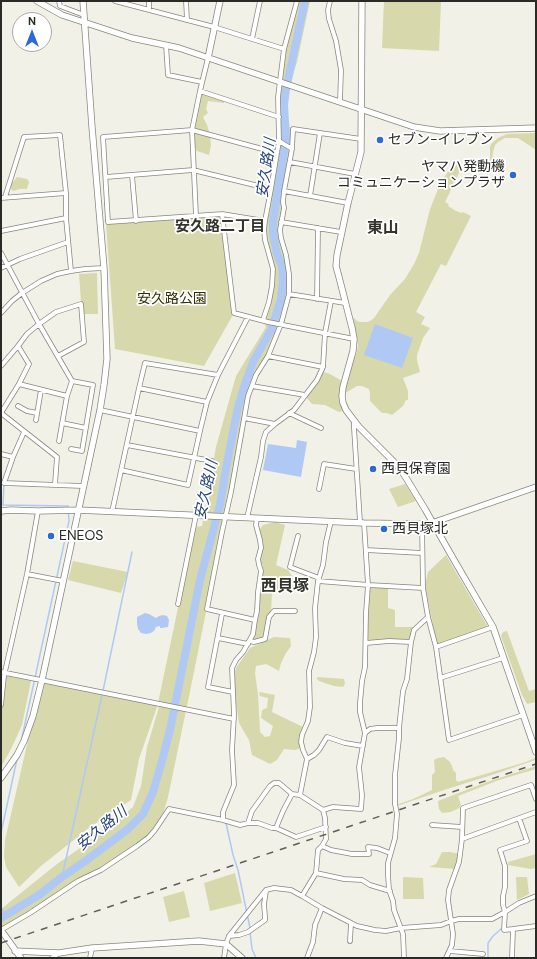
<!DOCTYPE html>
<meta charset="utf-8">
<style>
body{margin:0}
#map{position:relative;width:537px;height:959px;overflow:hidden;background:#f1f1e7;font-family:"DM Sans",sans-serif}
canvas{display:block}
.frame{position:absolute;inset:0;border:2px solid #2a2a26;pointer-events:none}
.north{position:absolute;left:12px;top:12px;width:40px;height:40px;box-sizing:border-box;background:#fff;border:1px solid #aaaaa8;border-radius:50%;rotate:0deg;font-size:11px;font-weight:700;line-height:16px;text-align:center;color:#2a2a26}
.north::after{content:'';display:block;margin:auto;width:14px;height:18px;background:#2a69d6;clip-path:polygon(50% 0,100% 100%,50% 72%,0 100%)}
</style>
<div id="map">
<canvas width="537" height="959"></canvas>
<div class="frame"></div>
<div class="north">N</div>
</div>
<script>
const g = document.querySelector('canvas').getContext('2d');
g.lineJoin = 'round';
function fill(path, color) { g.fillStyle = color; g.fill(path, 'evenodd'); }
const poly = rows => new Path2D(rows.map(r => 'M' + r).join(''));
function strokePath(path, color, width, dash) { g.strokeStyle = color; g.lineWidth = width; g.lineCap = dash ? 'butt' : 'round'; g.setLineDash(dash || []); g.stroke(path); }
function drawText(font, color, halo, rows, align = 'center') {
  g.font = font + ' "DM Sans","Noto Sans JP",sans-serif'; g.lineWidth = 3.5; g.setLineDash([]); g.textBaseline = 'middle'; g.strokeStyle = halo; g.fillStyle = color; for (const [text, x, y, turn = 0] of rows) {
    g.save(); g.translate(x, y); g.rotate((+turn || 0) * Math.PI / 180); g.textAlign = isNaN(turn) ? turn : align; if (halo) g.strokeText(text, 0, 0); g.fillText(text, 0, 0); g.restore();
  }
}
const green = poly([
 [297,1,310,1,297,62,288,90,287,104,288,118,290,128,293,135,280,232,287,262,289,294,268,356,252,382,242,431,194,672,168,797,164,811,154,831,137,846,79,880,1,932,1,909,57,864,102,833,133,807,141,786,147,747,159,707,158,704,139,759,131,800,90,827,41,866,19,887,6,867,4,857,5,840,42,680,158,703,195,527,202,526,210,481,216,447,236,376,266,327,263,320,272,286,273,269,264,229,277,156,278,97,281,75,292,21],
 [384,1,441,1,439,51,382,48],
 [200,91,224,99,224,103,208,101,206,109,208,113,203,117,207,125,210,135,211,145,209,155,197,151,192,141,192,130,200,104],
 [536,133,536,150,518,138,505,138,498,142,495,145,493,152,491,169,490,169,490,147,491,144,498,138,507,134],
 [455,161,463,165,450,191,450,192,445,202,449,204,448,206,456,211,462,213,463,212,471,216,446,266,441,264,416,312,425,317,421,324,430,328,423,338,417,355,417,360,420,372,403,378,408,391,408,400,406,400,403,406,392,415,387,413,382,413,370,401,370,393,369,389,362,386,357,386,342,395,346,410,339,412,325,405,312,404,305,396,321,371,330,374,342,381,342,392,347,372,356,355,358,346,356,332,353,318,354,318,357,321,360,322,367,322,370,321,374,318,390,295,405,279,414,264,419,253,430,209,441,182],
 [17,177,27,179,29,182,27,189,20,189,13,191,11,189,11,184],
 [222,214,234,313,204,366,115,349,106,223],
 [97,273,98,314,82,314,79,274],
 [405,484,416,501,398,507,389,489],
 [275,522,285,525,276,565,288,570,292,576,295,585,293,589,272,590,271,615,262,640,250,641,254,626,255,607,261,571,258,559,261,548,258,532,263,525],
 [446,555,489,629,437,646,425,585,428,572],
 [73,561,128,572,121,593,68,580],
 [369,585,388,588,388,608,395,610,395,627,414,627,414,630,408,641,366,641],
 [507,631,529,691,536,689,536,702,527,704,522,695,501,636,503,632],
 [274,637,290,638,291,646,286,653,281,663,279,671,266,664,256,666,255,673,258,695,260,732,265,737,270,736,273,726,261,718,262,710,267,708,268,698,260,696,259,692,275,695,272,712,305,728,302,748,295,750,284,749,277,760,270,764,252,755,249,740,239,723,233,682,236,668,250,648],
 [4,676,8,676,31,681,22,725,11,749,1,767,1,705],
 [317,677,344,679,345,684,343,687,334,686,319,681,317,679],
 [444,757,450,762,452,766,453,770,456,773,456,780,458,782,526,762,535,758,535,760,495,774,447,789,397,806,396,805,413,799,432,790,432,775,435,772,434,760,438,758],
 [536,766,536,769,499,780,458,796,461,805,459,808,451,812,442,813,439,809,438,801,487,782],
 [442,852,450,852,460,854,461,861,459,866,456,869,429,867,436,864],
 [536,854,536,868,531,869,508,865,508,862],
 [235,873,242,903,210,911,204,883],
 [403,877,423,878,424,899,403,899],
 [516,877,527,877,529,894,517,900],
 [184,891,190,917,169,922,163,897]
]);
const water = poly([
 [375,324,413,338,402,368,364,355],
 [297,440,307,442,301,477,263,470,268,444,296,448],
 [145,613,149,614,156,618,159,616,163,615,167,616,169,620,168,627,162,628,160,628,160,626,156,627,154,631,151,633,146,634,141,633,138,629,137,624,137,617]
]);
const stream = poly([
 [1,484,4,484,3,505,68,506,69,521,21,742],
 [226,823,233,855,238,870,250,928],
 [1,833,17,759],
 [62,877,104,686,132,552],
 [1,908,7,915],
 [250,932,252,949,256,958],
 [488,958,488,943,493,936,501,929]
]);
const river = poly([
 [1,918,39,895,62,877,84,862,128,829,143,814,153,792,162,761,170,730,200,580,220,505,227,463,238,407,245,384,253,362,271,330,281,299,283,281,282,266,277,254,273,233,273,222,286,139,284,105,286,89,305,1]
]);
const street = poly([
 [59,1,60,6,84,15],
 [115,1,214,27,284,49],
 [149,1,149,10],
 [186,1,187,20],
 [330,1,328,10,329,19,336,41,341,70,340,102],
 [252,39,260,1],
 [166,45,168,75,202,82],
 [208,58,200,91,279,117],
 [279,141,292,149],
 [290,162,355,174],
 [132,175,136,221],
 [106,177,193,170,271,189],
 [310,196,320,133],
 [5,197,24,137,60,135,66,193,66,218,71,271],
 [1,198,66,193],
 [348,203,284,191,292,149,293,129,361,139],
 [222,214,234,313,268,322,354,339],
 [196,216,192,130,200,91],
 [265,221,222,214,108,222,103,137,192,130,277,153],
 [281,222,341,232],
 [1,231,66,218],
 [1,253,39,324,72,381,93,385,82,451,71,449],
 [1,268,20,259,68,242],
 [289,294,345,303],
 [317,299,318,228],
 [1,313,12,301,22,293,41,281,57,274,71,271,85,269,104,268],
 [263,320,269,302,272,286,273,269,265,240,264,230,265,221,271,189,279,141,278,97,284,49,297,1],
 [268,356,323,367],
 [1,366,18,346],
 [19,384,67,396],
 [252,386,305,395],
 [139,388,207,402],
 [18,406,27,411,37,413],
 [100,410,200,431],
 [1,413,19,384,29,364,18,346,27,334,39,324,56,312,81,304,84,342,58,356],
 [1,413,57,457,55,484],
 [289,413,321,428],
 [244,418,275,424],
 [36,420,41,390],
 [354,421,354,428,360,522],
 [62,423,86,428],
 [59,441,67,396,72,381],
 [127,445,212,461],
 [1,454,13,457,4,483,83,486],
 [13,457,24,432],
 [121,470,188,485,200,431,207,402,218,375,248,317],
 [319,489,324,464,356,469],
 [112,512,139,388,145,363,218,375],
 [247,518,261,457,263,441,266,432,275,424,294,410,317,380,323,367,325,333,331,301],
 [422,524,423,588,428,617,436,647,449,740,523,715],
 [298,536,290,567,319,578],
 [366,550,422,553],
 [27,574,63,581],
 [318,581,369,585,423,588],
 [178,604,196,515],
 [222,614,208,687,233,692],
 [255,620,257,611,258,592,261,571,259,565,258,559,261,548,260,540,256,525,257,518],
 [218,638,248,644],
 [250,641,254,642,265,639,269,617,274,611,295,611],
 [366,643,389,641,411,642],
 [436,647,493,627],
 [1,672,234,719],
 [440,678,503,658],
 [1,705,4,676,27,574,38,511],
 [365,733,370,729,377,728,399,728],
 [307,759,314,755,319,750,327,737,345,743,363,746],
 [323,810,333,807,361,809,362,795,359,767,365,733,360,712,360,703,362,681,365,667,366,613,368,585,364,523],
 [223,820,223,812,234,785,232,750,234,715,232,668,236,660,243,652,253,634,255,620,207,609,222,532,231,492,248,396,256,375,268,356,281,324,289,294,289,274,286,255,281,238,280,230,284,208,283,202,284,191],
 [248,823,252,811,270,786,274,783,279,783,292,794,300,795],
 [432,825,462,827],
 [276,828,283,811,292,794],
 [462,839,463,808,531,785,536,799],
 [322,846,331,850,352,854,369,854,368,847,377,848,390,853],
 [316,873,344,879,362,880,370,885,390,891],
 [302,896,316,873,318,850,322,846,326,839,325,818,323,810,300,795,307,759,303,750,301,742,302,735,308,721,310,707,309,671,314,652,316,637,315,608,318,581,323,565,326,542,331,521],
 [513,929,536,926],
 [1,930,30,913,78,881,101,870,137,846,149,837,155,830,169,809,223,820,240,825,248,823,258,823,272,828,276,828,296,837,326,827],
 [229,936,239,935,248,932,265,920,265,917,264,904,266,891],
 [350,941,351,923],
 [450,951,483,954],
 [52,958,59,953],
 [90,958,92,948],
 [224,958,226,944,229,936,266,890,274,888,291,890,302,896,322,908,357,926,375,930,386,931,401,928,441,925,451,921,459,919,492,919,505,912,519,903,536,896],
 [307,958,313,942,315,925,322,908],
 [404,958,403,934,394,910,393,901,389,890,388,875,388,863,395,838,397,814,395,804,395,775,399,738,399,728,403,691,407,679,411,642,414,630,428,617],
 [446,958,452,945,453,934,448,900,449,890,459,862,462,839,536,812],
 [512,958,513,929,504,930,505,912,503,905,503,896,505,887,505,866,500,850,527,841,519,818]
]);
const secondary = poly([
 [37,1,62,15,132,38,179,48,414,127,440,131,536,128],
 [362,1,361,152,348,203,337,255,336,266,339,277,352,328,354,339,353,351,343,387,342,396,343,403,346,410,359,427,396,464,403,473,425,509,450,553,493,627,536,752],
 [208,58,220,1],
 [1,511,11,510,38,511,78,510,364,523,422,524,432,523,536,487],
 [1,778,17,755,24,741,33,716,42,680,100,410,104,385,107,359,104,268,92,127,83,1],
 [1,930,21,958],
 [15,951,59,953,92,948,199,941,226,944,242,958]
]);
const rail = poly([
 [1,943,536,764]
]);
const markers = [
 [380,140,4,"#2a69d6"],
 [513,175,4,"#2a69d6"],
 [373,469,4,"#2a69d6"],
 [384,529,4,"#2a69d6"],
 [51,536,4,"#2a69d6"]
];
const poiNames = [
 ["セブン-イレブン",388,140],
 ["ヤマハ発動機",505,167,"right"],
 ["コミュニケーションプラザ",505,183,"right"],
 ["西貝保育園",381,469],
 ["西貝塚北",392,529],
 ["ENEOS",59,536]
];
const parkNames = [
 ["安久路公園",172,299]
];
const waterNames = [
 ["安久路川",267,168,-82],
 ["安久路川",207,490,-78],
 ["安久路川",102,829,-39]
];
const neighbourhoodNames = [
 ["安久路二丁目",220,227]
];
const quarterNames = [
 ["東山",383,229],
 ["西貝塚",285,587]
];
fill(green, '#d7d8ac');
fill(water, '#b0c9f4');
strokePath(stream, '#b0c9f4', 1.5);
strokePath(river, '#b0c9f4', 8);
strokePath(street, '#86877e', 5.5);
strokePath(secondary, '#86877e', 7);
strokePath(street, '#fff', 4);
strokePath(secondary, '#fff', 5.5);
strokePath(rail, '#5f5f59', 1.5, [7, 7]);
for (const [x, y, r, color] of markers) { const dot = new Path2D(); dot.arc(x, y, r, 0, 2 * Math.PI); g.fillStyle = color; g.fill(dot); strokePath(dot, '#fff', 1.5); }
drawText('14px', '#2a2a26', '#fff', poiNames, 'left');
drawText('14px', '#303007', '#fff', parkNames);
drawText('italic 15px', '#264479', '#fff', waterNames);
drawText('bold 15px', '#34342d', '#fff', neighbourhoodNames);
drawText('bold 16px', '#34342d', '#fff', quarterNames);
</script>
